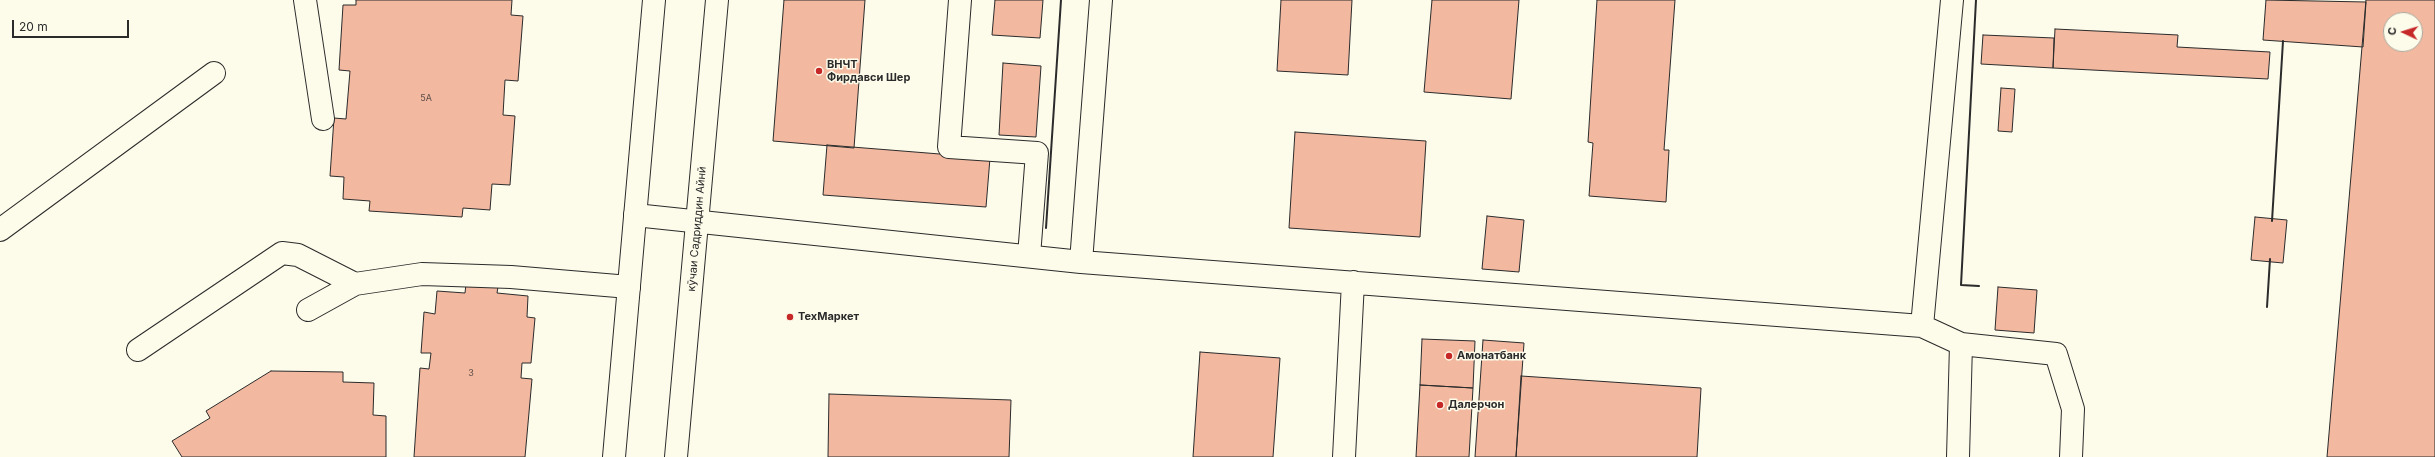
<!DOCTYPE html>
<meta charset="utf-8">
<style>
body{margin:0}
#map{position:relative;width:2435px;height:457px;overflow:hidden;background:#fdfbea;font-family:Inter,sans-serif}
canvas{display:block}
.north{position:absolute;left:2383px;top:12px;width:40px;height:40px;box-sizing:border-box;background:#fdfbea;border:1px solid #a9a89e;border-radius:50%;rotate:274deg;font-size:11px;font-weight:700;line-height:16px;text-align:center;color:#2b2b2b}
.north::after{content:'';display:block;margin:auto;width:14px;height:18px;background:#c62828;clip-path:polygon(50% 0,100% 100%,50% 72%,0 100%)}
.scale{position:absolute;left:12px;top:20px;width:117px;height:18px;box-sizing:border-box;border:2px solid #2b2b2b;border-top:0;padding-left:5px;font-size:12px;line-height:14px;white-space:nowrap;color:#2b2b2b;-webkit-text-stroke:3px #fdfbea;paint-order:stroke}
</style>
<div id="map">
<canvas width="2435" height="457"></canvas>
<div class="north">С</div>
<div class="scale">20 m</div>
</div>
<script>
const g = document.querySelector('canvas').getContext('2d');
g.lineJoin = 'round';
function fill(path, color) { g.fillStyle = color; g.fill(path, 'evenodd'); }
const poly = rows => new Path2D(rows.map(r => 'M' + r).join(''));
function strokePath(path, color, width, dash) { g.strokeStyle = color; g.lineWidth = width; g.lineCap = dash ? 'butt' : 'round'; g.setLineDash(dash || []); g.stroke(path); }
function drawText(font, color, halo, rows, align = 'center') {
  g.font = font + ' Inter,sans-serif'; g.lineWidth = 3; g.setLineDash([]); g.textBaseline = 'middle'; g.strokeStyle = halo; g.fillStyle = color; for (const [text, x, y, turn = 0] of rows) {
    g.save(); g.translate(x, y); g.rotate((+turn || 0) * Math.PI / 180); g.textAlign = isNaN(turn) ? turn : align; if (halo) g.strokeText(text, 0, 0); g.fillText(text, 0, 0); g.restore();
  }
}
const building = poly([
 [356,0,512,0,511,15,523,16,518,81,505,80,503,115,515,116,510,185,492,184,490,210,463,208,462,217,369,211,370,201,343,199,344,177,330,176,334,118,346,119,350,71,339,70,343,5,356,5,356,0],
 [784,0,865,0,854,148,773,141,784,0],
 [995,0,1043,0,1040,38,992,35,995,0],
 [1281,0,1352,0,1348,75,1277,71,1281,0],
 [1432,0,1519,0,1511,99,1424,92,1432,0],
 [1597,0,1675,0,1664,150,1669,150,1666,202,1589,196,1593,143,1588,142,1597,0],
 [2266,0,2366,2,2363,47,2263,40,2266,0],
 [2366,0,2435,0,2435,457,2327,457,2366,0],
 [2391,20,2415,20,2415,44,2391,44,2391,20],
 [2055,29,2178,35,2177,47,2270,52,2268,79,2053,68,2055,29],
 [1983,35,2054,38,2053,68,1981,64,1983,35],
 [1003,63,1041,66,1036,137,999,135,1003,63],
 [2001,88,2015,89,2012,132,1998,131,2001,88],
 [1295,132,1426,141,1420,237,1289,228,1295,132],
 [827,145,990,158,986,207,823,195,827,145],
 [1487,216,1524,220,1519,272,1482,269,1487,216],
 [2255,217,2287,220,2283,263,2251,260,2255,217],
 [466,284,498,287,497,293,528,296,527,317,535,318,531,363,522,363,521,378,532,379,525,457,414,457,420,368,429,369,431,353,421,353,424,312,435,314,437,291,465,293,466,284],
 [1998,287,2037,290,2034,333,1995,330,1998,287],
 [1422,339,1475,341,1473,388,1420,385,1422,339],
 [1483,340,1524,343,1516,457,1475,457,1483,340],
 [1200,352,1280,358,1273,457,1193,457,1200,352],
 [271,371,343,372,343,382,374,383,373,415,386,416,386,457,182,457,172,441,210,418,206,411,271,371],
 [1521,376,1701,388,1697,457,1516,457,1521,376],
 [1420,385,1473,388,1469,457,1416,457,1420,385],
 [829,394,1011,400,1009,457,828,457,829,394]
]);
const minor = poly([
 [305,0,323,119],
 [960,0,949,147,1037,153,1029,256],
 [635,215,1081,262,1922,326,1952,0],
 [0,230,214,73],
 [1081,262,1101,0],
 [308,310,355,284,422,274,511,277,629,287],
 [1922,326,1961,344,2056,354,2073,409,2071,457],
 [138,350,282,253,298,255,355,284],
 [1344,457,1353,282],
 [1958,457,1961,344]
]);
const highway = poly([
 [614,457,654,0],
 [676,457,717,0]
]);
const wall = poly([
 [1976,0,1961,285,1979,286],
 [2272,221,2283,41],
 [1046,228,1061,0],
 [2267,307,2270,259]
]);
const markers = [
 [819,71,4,"#c62828"],
 [790,317,4,"#c62828"],
 [1449,356,4,"#c62828"],
 [1440,405,4,"#c62828"]
];
const numberNames = [
 ["5A",426,98],
 ["3",471,373]
];
const poiNames = [
 ["ВНЧТ",827,65],
 ["Фирдавси Шер",827,78],
 ["ТехМаркет",798,317],
 ["Амонатбанк",1457,356],
 ["Далерчон",1448,405]
];
const streetNames = [
 ["кӯчаи Садриддин Айнӣ",697,229,-85]
];
fill(building, '#f2b8a0');
strokePath(building, '#2b2b2b', 1);
strokePath(minor, '#2b2b2b', 24);
strokePath(highway, '#2b2b2b', 24);
strokePath(minor, '#fdfbea', 22);
strokePath(highway, '#fdfbea', 22);
strokePath(wall, '#2b2b2b', 2);
for (const [x, y, r, color] of markers) { const dot = new Path2D(); dot.arc(x, y, r, 0, 2 * Math.PI); g.fillStyle = color; g.fill(dot); strokePath(dot, '#fdfbea', 1.5); }
drawText('9px', '#5d4e48', null, numberNames);
drawText('bold 11px', '#2b2b2b', '#fdfbea', poiNames, 'left');
drawText('11px', '#2b2b2b', '#fdfbea', streetNames);
</script>
